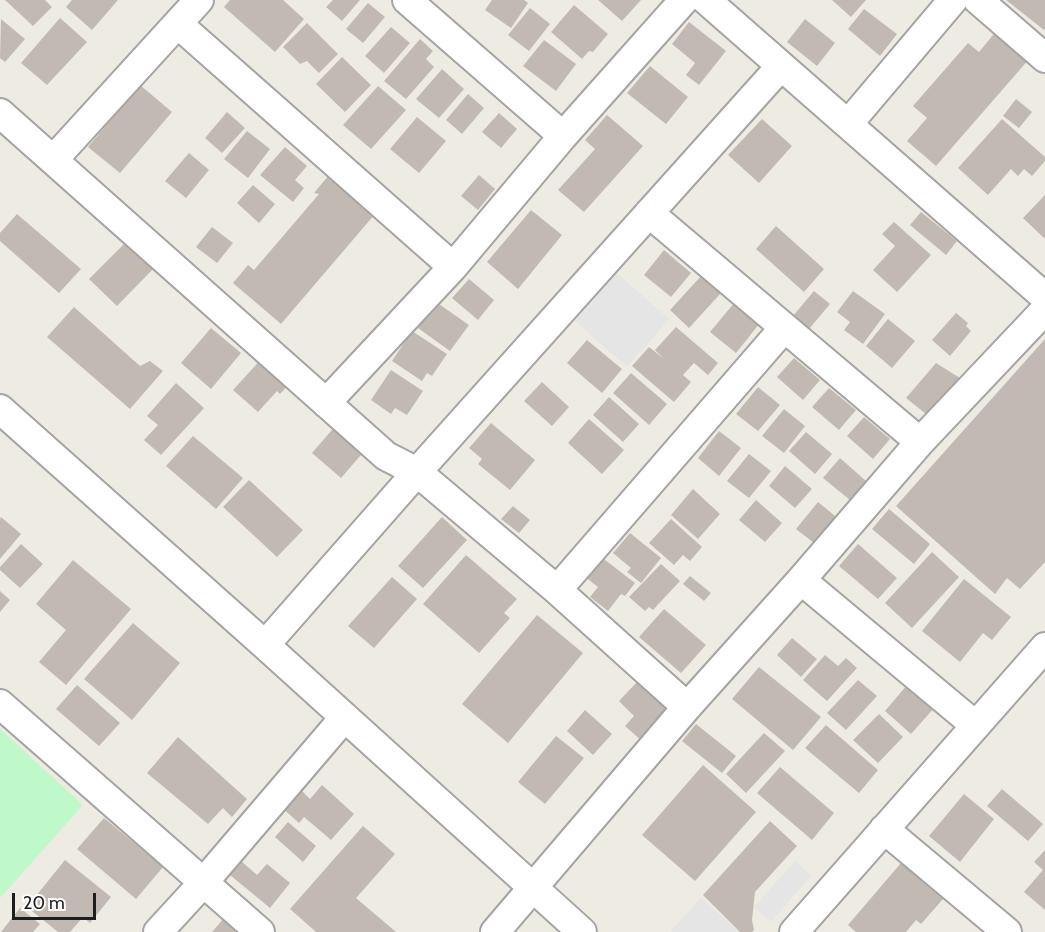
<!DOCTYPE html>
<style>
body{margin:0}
#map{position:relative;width:1045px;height:932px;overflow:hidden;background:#eeebe2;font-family:Cabin,sans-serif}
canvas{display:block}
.scale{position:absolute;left:12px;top:893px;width:84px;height:27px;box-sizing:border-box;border:3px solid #1d1d1d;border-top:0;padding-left:8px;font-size:18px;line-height:21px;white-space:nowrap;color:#1d1d1d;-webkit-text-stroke:4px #fff;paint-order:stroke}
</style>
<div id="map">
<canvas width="1045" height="932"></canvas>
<div class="scale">20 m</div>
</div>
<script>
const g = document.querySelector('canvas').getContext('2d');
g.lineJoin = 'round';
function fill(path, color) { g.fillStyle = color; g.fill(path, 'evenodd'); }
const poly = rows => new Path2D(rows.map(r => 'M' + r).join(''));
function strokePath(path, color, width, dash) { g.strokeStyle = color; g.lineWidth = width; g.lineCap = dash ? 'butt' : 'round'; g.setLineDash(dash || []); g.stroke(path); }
const park = poly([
 [0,729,83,805,0,898]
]);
const parking = poly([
 [617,273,669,319,627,367,575,321],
 [795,861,811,876,771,922,754,907],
 [701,898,739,932,670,932]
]);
const building = poly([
 [5,0,45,0,52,7,33,26],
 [72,0,118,0,92,30,66,7],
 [230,0,283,0,304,19,275,52,224,7],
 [333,0,360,0,342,21,326,7],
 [492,0,524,0,528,3,511,28,485,10],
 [598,0,641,0,622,21],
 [832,0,866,0,851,17],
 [1006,0,1045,0,1045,29,1044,30],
 [368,3,385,17,363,43,346,29],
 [574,5,608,34,593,52,589,51,582,59,551,32],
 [530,8,550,24,529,51,508,35],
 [864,9,897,34,880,56,848,29],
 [60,18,87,42,47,85,21,63],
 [1,19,25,39,5,62,0,58],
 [805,19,835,43,817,66,787,42],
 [689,22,726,51,699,85,686,75,695,63,672,44],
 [307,23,338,54,319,73,307,61,300,64,283,47],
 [391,27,410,43,384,73,365,56],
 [997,30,1030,58,936,166,907,141,927,118,913,106,968,43,979,52],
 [420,39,433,51,426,59,434,67,406,99,384,81],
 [544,40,576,64,556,91,523,66],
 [342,57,371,85,345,112,316,84],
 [650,66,688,97,666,124,627,93],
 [442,69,464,89,439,118,416,99],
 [140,85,172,112,120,173,88,147],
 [378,86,406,110,371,149,343,125],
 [468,94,484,108,462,134,446,120],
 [1016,99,1032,112,1019,128,1003,116],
 [227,112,245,128,222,153,205,138],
 [499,113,517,129,501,148,482,132],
 [607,115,643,146,584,212,558,190,595,149,585,140],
 [417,117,446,141,419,173,390,149],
 [762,119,792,146,759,183,728,155],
 [1002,119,1045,157,1045,161,1032,176,1024,169,1018,176,1011,169,988,195,958,168],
 [247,131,270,149,248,178,224,159],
 [285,147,307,166,295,180,304,188,293,202,260,175],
 [189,153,209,170,186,198,165,181],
 [329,175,375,214,281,324,233,283,248,265,254,270,319,194,314,193],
 [479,175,495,189,478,210,461,196],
 [253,185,275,204,259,223,237,203],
 [1045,195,1045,239,1023,218],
 [531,210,562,235,518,289,487,262],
 [921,212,957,241,946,255,910,225],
 [17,214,81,269,59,293,0,241,0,233],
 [894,222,931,255,897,292,873,270,895,246,882,234],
 [776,226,824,269,804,292,756,249],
 [212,227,233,243,217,263,196,247],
 [128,240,155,267,117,306,89,279],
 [664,250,691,273,671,297,644,275],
 [702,275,721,293,689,328,670,310],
 [469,279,494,300,478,320,452,298],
 [814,291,830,304,809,329,793,316],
 [853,291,885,314,863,344,844,330,850,322,837,312],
 [436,302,469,325,450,351,418,328],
 [735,302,760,323,736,353,710,332],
 [74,307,140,366,150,361,163,371,130,409,47,337],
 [956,313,968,323,966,326,971,331,950,356,932,340],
 [888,319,915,341,892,368,866,346],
 [676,327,718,363,708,375,694,363,683,375,691,382,674,402,632,366,649,347,663,358,655,350],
 [211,328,241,353,211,389,181,363],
 [412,331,447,354,432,376,427,373,422,381,392,361],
 [1045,339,1045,562,1020,589,1007,578,995,594,896,506],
 [587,340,622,369,602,393,567,363],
 [265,355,293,380,280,394,277,391,258,412,233,390],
 [794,358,820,380,803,400,777,377],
 [936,363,960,378,926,414,906,398],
 [391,370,423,391,407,415,395,408,391,414,371,400],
 [631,373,667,404,649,425,613,393],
 [542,382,569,407,552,426,524,401],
 [176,383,204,408,161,455,144,440,158,425,147,416],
 [758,387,780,405,758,431,736,414],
 [829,388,856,410,839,430,812,407],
 [609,397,639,424,623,442,593,415],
 [784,409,805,426,784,453,762,436],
 [864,417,890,439,873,459,847,436],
 [589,419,624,450,602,474,568,443],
 [338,423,367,448,341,478,312,453],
 [491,423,535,460,510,490,478,464,482,459,469,448],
 [719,431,741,448,719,476,698,458],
 [806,432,832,454,815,474,789,451],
 [193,436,243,478,216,509,166,466],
 [749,454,771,471,749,498,727,481],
 [840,458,866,481,850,500,823,478],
 [785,466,812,489,795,508,769,486],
 [249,480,303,530,277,557,223,507],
 [693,489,720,514,698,539,671,515],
 [756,500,782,523,765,542,739,520],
 [818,502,840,520,818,546,796,529],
 [513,506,530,520,519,533,501,519],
 [889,509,930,544,914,564,872,529],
 [1,517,21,534,0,559,0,519],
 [442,517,467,540,423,588,398,566],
 [671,519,702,547,690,561,683,555,674,565,649,543],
 [630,533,661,558,641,583,627,572,631,568,613,553],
 [21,544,43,564,20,588,0,570,0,567],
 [858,544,897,578,878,599,839,566],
 [932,552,959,577,912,628,885,603],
 [466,555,517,599,504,613,510,618,479,653,423,604],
 [600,556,635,583,625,596,621,594,608,611,590,597,598,587,584,576],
 [73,560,131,609,66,685,39,662,66,630,36,604],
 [661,564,680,581,653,610,649,607,645,611,629,597],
 [690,576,711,593,704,601,683,584],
 [392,577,417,599,374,648,348,626],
 [964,579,1011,617,992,640,983,633,960,662,922,631],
 [0,591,10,600,0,612],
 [664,609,706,645,681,673,639,637],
 [537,615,583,653,508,743,462,704],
 [133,623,180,663,132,720,84,679],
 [792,638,817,659,801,677,777,655],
 [825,655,838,666,846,658,857,668,827,701,803,680],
 [759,667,821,717,793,750,732,699],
 [858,680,877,696,846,730,827,713],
 [637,682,669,711,642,741,625,726,634,716,619,701],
 [908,684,935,707,911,734,885,711],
 [77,685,120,723,99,746,56,709],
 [585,710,612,734,593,755,567,731],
 [879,714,903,737,878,763,853,740],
 [696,724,736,756,722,773,682,741],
 [826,725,878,770,859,793,805,748],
 [764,733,785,751,746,793,726,774],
 [556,736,584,758,545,804,518,782],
 [178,737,247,799,232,817,223,808,208,824,147,773],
 [703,765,756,812,695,881,642,835],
 [780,767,834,813,812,840,757,793],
 [322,785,354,814,331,840,304,817,299,823,280,806,298,787,310,799],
 [1002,789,1043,824,1028,841,987,806],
 [964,794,994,819,960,862,929,836],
 [104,818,163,867,136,899,77,849],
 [770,821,797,846,755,892,752,920,754,930,752,932,740,932,703,895],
 [288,822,316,846,303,862,275,837],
 [363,826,395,854,356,898,396,932,316,932,290,909],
 [1045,850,1045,910,1024,892,1043,870,1034,862],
 [65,860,111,897,90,923,83,917,70,932,58,932,27,907],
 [241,861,257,875,267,864,290,883,270,908,230,875],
 [901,863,943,899,921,924,916,920,906,932,856,932,848,925],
 [20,908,40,924,33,932,1,932],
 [224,918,240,932,212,932]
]);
const minor = poly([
 [407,0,563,136],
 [706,0,1045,297],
 [978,0,1045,58],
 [178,24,453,267],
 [0,113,386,456,417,472,557,590,687,707],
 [848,124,953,0],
 [53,160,199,0],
 [649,213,920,442],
 [326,403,453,267,563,136,684,0],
 [0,409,265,645,582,932],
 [801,580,975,725],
 [557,590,784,328],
 [265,645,417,472,781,66],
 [0,704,260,932],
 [884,829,1007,932],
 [158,932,203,883,344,718],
 [495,932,687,707,801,580,920,442,1045,310],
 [794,932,1045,647]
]);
fill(park, '#bff8c9');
fill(parking, '#e5e5e5');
fill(building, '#c2bab2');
strokePath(minor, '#a4a4a4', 32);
strokePath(minor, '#fff', 28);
</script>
